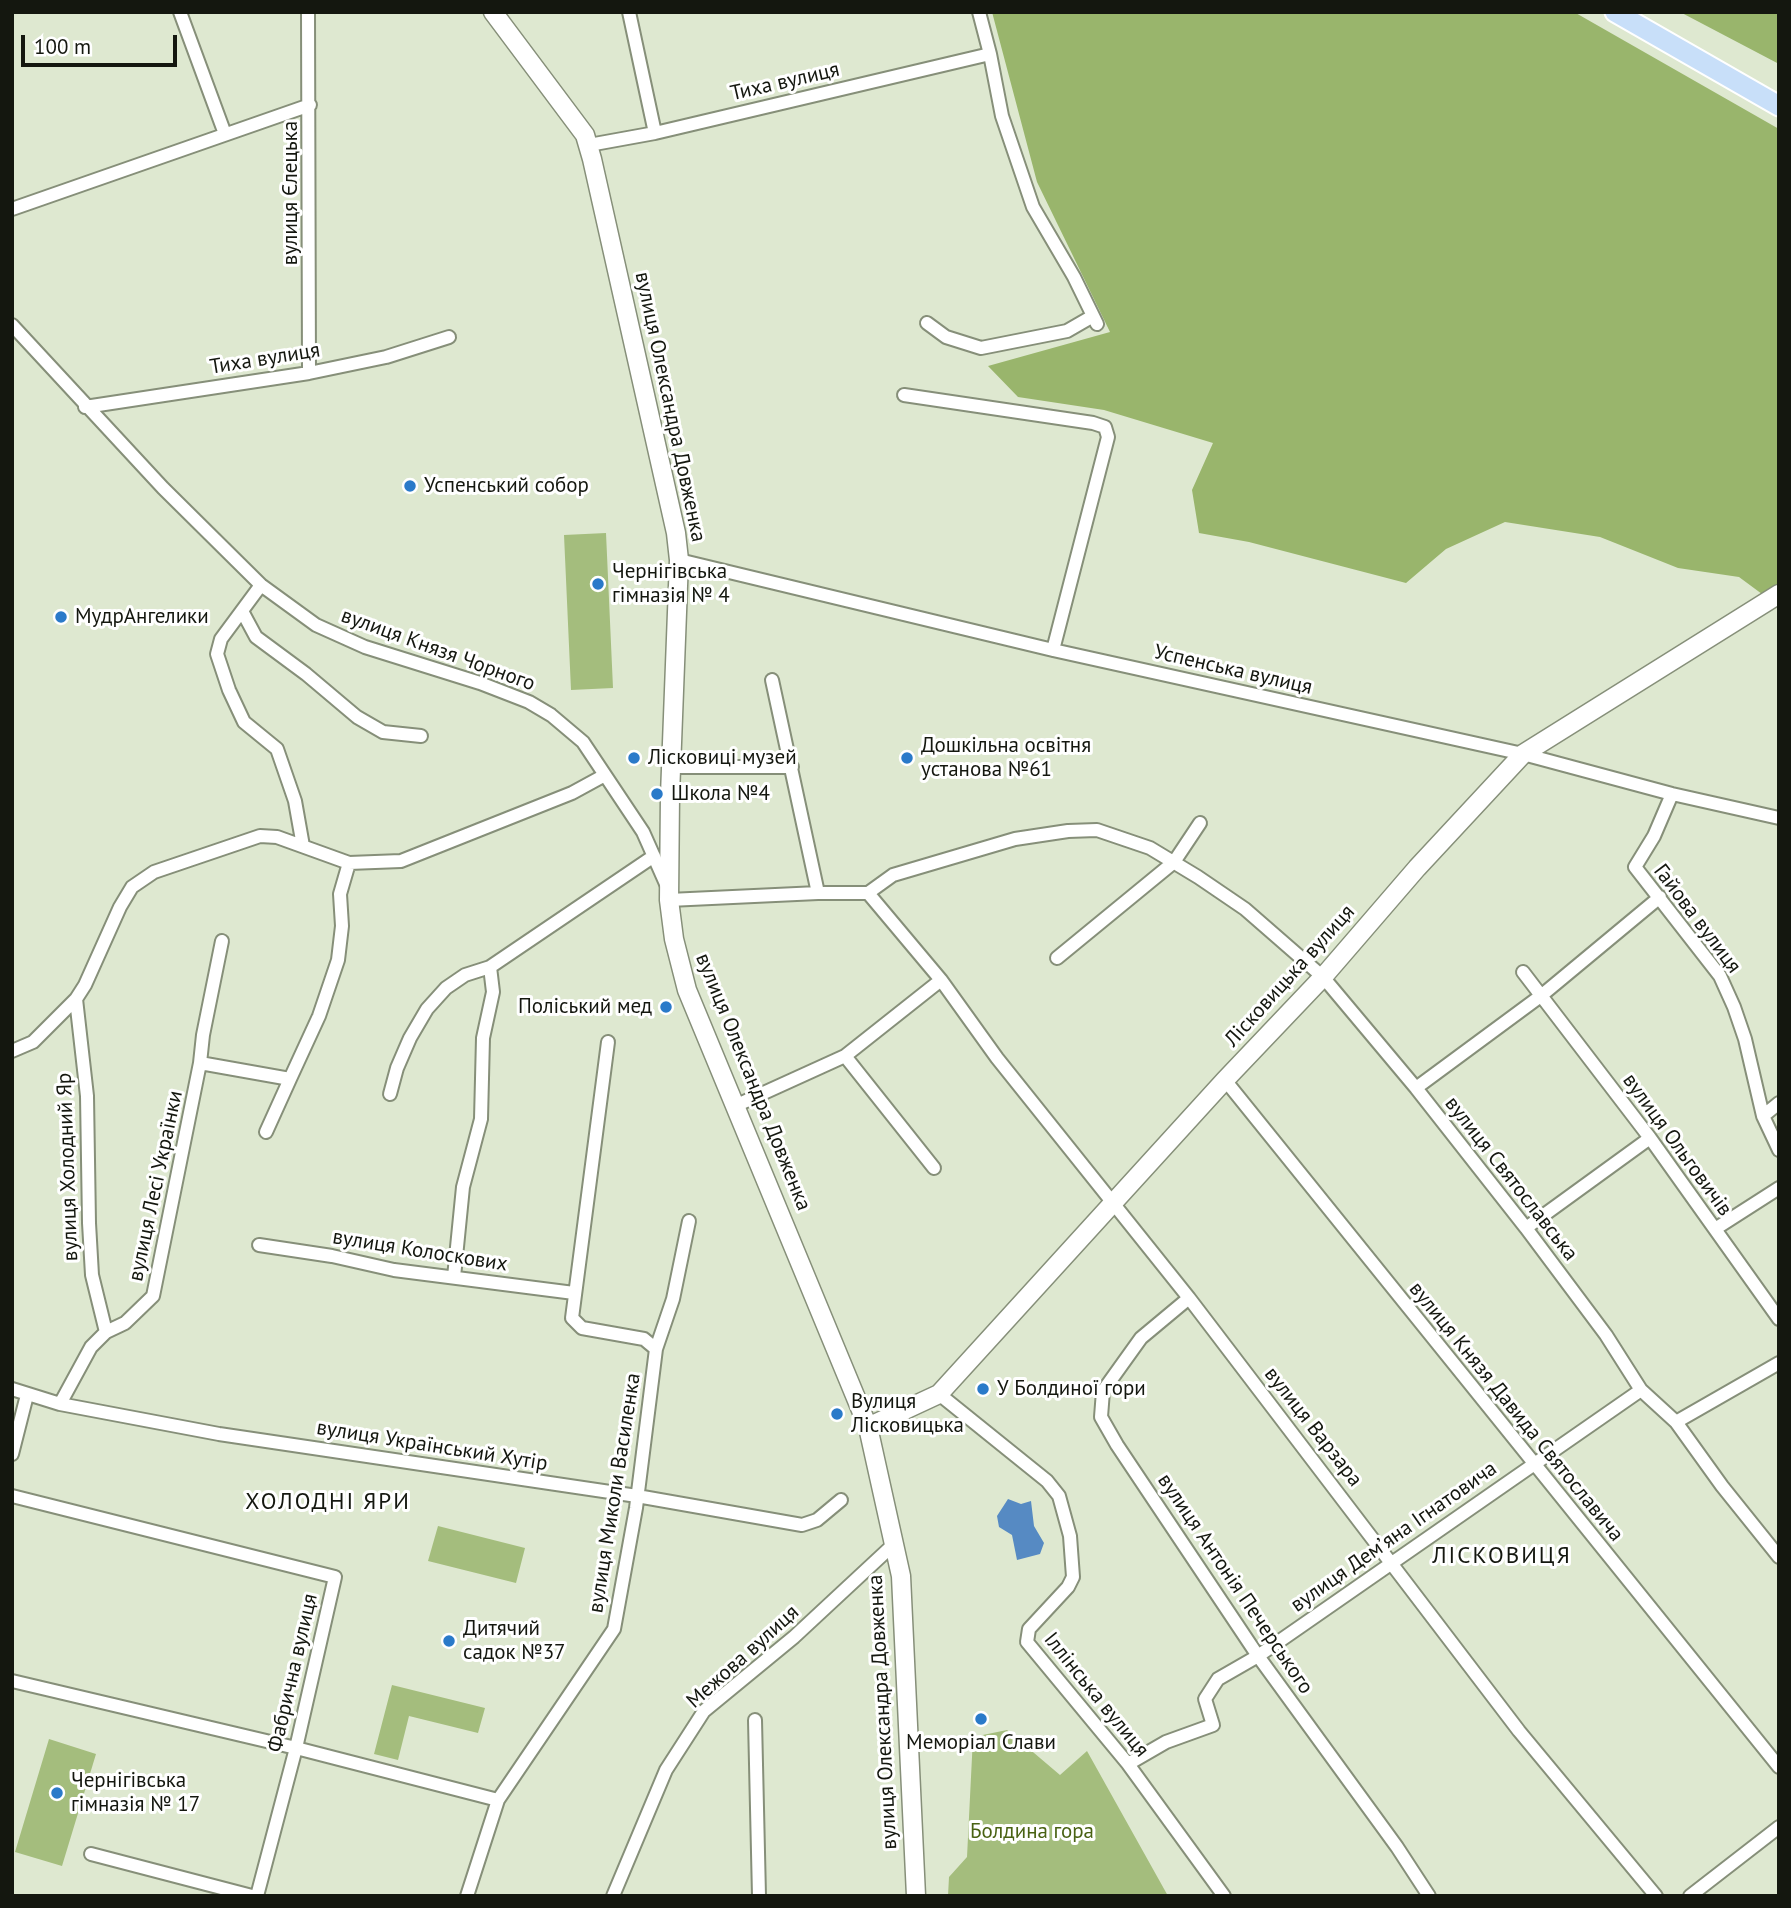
<!DOCTYPE html>
<meta charset="utf-8">
<style>
body{margin:0}
#map{position:relative;width:1791px;height:1908px;overflow:hidden;background:#dee8d0;font-family:"PT Sans",sans-serif}
canvas{display:block}
.frame{position:absolute;inset:0;border:14px solid #14170f;pointer-events:none}
.scale{position:absolute;left:21px;top:35px;width:156px;height:32px;box-sizing:border-box;border:4px solid #14170f;border-top:0;padding-left:9px;font-size:21px;line-height:24px;white-space:nowrap;color:#14170f;-webkit-text-stroke:5px #fff;paint-order:stroke}
</style>
<div id="map">
<canvas width="1791" height="1908"></canvas>
<div class="frame"></div>
<div class="scale">100 m</div>
</div>
<script>
const g = document.querySelector('canvas').getContext('2d');
g.lineJoin = 'round';
function fill(path, color) { g.fillStyle = color; g.fill(path, 'evenodd'); }
const poly = rows => new Path2D(rows.map(r => 'M' + r).join(''));
function strokePath(path, color, width, dash) { g.strokeStyle = color; g.lineWidth = width; g.lineCap = dash ? 'butt' : 'round'; g.setLineDash(dash || []); g.stroke(path); }
function drawText(font, color, halo, rows, align = 'center') {
  g.font = font + ' "PT Sans",sans-serif'; g.lineWidth = 6; g.setLineDash([]); g.textBaseline = 'middle'; g.strokeStyle = halo; g.fillStyle = color; for (const [text, x, y, turn = 0] of rows) {
    g.save(); g.translate(x, y); g.rotate((+turn || 0) * Math.PI / 180); g.textAlign = isNaN(turn) ? turn : align; if (halo) g.strokeText(text, 0, 0); g.fillText(text, 0, 0); g.restore();
  }
}
const green = poly([
 [606,533,613,688,571,690,564,535],
 [438,1526,525,1548,516,1583,428,1561],
 [392,1685,485,1708,478,1733,409,1716,398,1760,374,1754],
 [1007,1730,1060,1775,1087,1751,1168,1896,948,1896,949,1877,967,1857,973,1737],
 [49,1739,96,1754,62,1866,15,1852]
]);
const forest = poly([
 [992,12,1574,12,1779,129,1779,583,1762,594,1739,577,1678,568,1600,537,1505,522,1446,549,1406,583,1249,542,1199,533,1192,490,1213,443,1104,410,1018,397,988,366,1110,332,1037,182],
 [1680,12,1779,12,1779,64]
]);
const water = poly([
 [1008,1499,1021,1504,1031,1501,1034,1526,1044,1543,1040,1554,1017,1560,1012,1535,999,1527,997,1516]
]);
const street = poly([
 [180,12,225,134],
 [308,12,309,373],
 [629,12,655,133],
 [979,12,990,54,1002,116,1033,207,1074,277,1097,324],
 [589,145,655,133,990,54],
 [12,209,310,105],
 [927,323,946,337,981,348,1067,331,1093,316],
 [12,325,163,488,261,585,316,625,365,647,480,683,529,702,551,715,583,742,643,832,667,886],
 [904,395,1093,423,1105,427,1108,437,1053,650],
 [85,407,309,373,386,357,449,337],
 [679,560,1053,650,1523,754,1672,794,1779,818],
 [261,585,221,639,217,654,229,690,244,722,277,749,295,801,303,846],
 [242,611,256,637,306,674,357,717,383,732,421,736],
 [772,680,818,893],
 [671,767,792,767],
 [1672,794,1654,836,1635,867,1720,976,1734,1007,1745,1039,1763,1116,1779,1150],
 [868,893,941,980,997,1058,1189,1298,1519,1731,1656,1896],
 [669,900,818,893,868,893,893,875,1015,839,1068,831,1097,830,1150,848,1198,877,1245,909,1323,977,1416,1088,1526,1228,1606,1335,1641,1390,1676,1422,1722,1486,1779,1557],
 [1057,958,1174,862,1200,823],
 [1523,972,1650,1138,1779,1319],
 [76,999,87,1096,89,1223,92,1275,106,1332],
 [608,1042,572,1318,582,1328,644,1339,656,1349],
 [12,1051,33,1042,76,999,85,985,120,907,132,887,154,872,260,836,277,837,349,863,401,861,572,793,605,775],
 [845,1056,934,1168],
 [200,1063,290,1079,319,1016,338,960,342,926,340,894,349,863],
 [1225,1080,1779,1767],
 [1416,1088,1542,995,1660,897],
 [390,1094,397,1068,410,1038,427,1009,446,988,465,975,490,967,654,856],
 [735,1106,845,1056,941,980],
 [1763,1116,1779,1103],
 [266,1132,290,1079],
 [1526,1228,1650,1138],
 [1715,1229,1779,1188],
 [259,1245,332,1256,394,1270,574,1293],
 [454,1277,463,1187,481,1119,483,1038,493,992,490,967],
 [1189,1298,1141,1338,1103,1391,1101,1417,1117,1445,1258,1656,1397,1847,1429,1896],
 [12,1389,60,1404,219,1434,637,1496,802,1525,817,1520,841,1500],
 [939,1394,1047,1481,1059,1496,1070,1536,1073,1577,1068,1587,1029,1629,1027,1642,1128,1764,1224,1896],
 [60,1404,91,1347,106,1332,125,1323,153,1296,200,1063,203,1035,222,941],
 [1676,1422,1779,1363],
 [12,1454,27,1395],
 [12,1496,335,1577,296,1748,257,1896],
 [12,1681,296,1748,498,1800],
 [755,1720,759,1896],
 [1128,1764,1166,1742,1213,1725,1205,1699,1218,1679,1258,1656,1641,1390],
 [91,1854,252,1896],
 [467,1896,498,1800,614,1629,636,1508,656,1349,673,1299,689,1221],
 [613,1896,666,1770,704,1711,794,1637,893,1545],
 [1690,1896,1779,1827]
]);
const secondary = poly([
 [493,12,585,135,592,159,676,533,679,560,670,795,669,900,674,939,687,990,868,1427,901,1576,916,1896],
 [868,1427,939,1394,1225,1080,1323,977,1417,868,1523,754,1779,594]
]);
const primary = poly([
 [1615,12,1779,106]
]);
const markers = [
 [410,486,7,"#2a7ac9"],
 [598,584,7,"#2a7ac9"],
 [61,617,7,"#2a7ac9"],
 [634,758,7,"#2a7ac9"],
 [907,758,7,"#2a7ac9"],
 [657,794,7,"#2a7ac9"],
 [666,1007,7,"#2a7ac9"],
 [983,1389,7,"#2a7ac9"],
 [837,1414,7,"#2a7ac9"],
 [449,1641,7,"#2a7ac9"],
 [981,1719,7,"#2a7ac9"],
 [57,1793,7,"#2a7ac9"]
];
const streetNames = [
 ["Тиха вулиця",785,82,-13],
 ["вулиця Єлецька",291,193,-90],
 ["Тиха вулиця",265,359,-9],
 ["вулиця Олександра Довженка",670,407,78],
 ["вулиця Князя Чорного",438,650,20],
 ["Успенська вулиця",1233,670,13],
 ["Гайова вулиця",1697,919,53],
 ["Лісковицька вулиця",1290,976,-48],
 ["вулиця Олександра Довженка",753,1082,68],
 ["вулиця Ольговичів",1677,1145,54],
 ["вулиця Холодний Яр",68,1167,-92],
 ["вулиця Святославська",1511,1179,52],
 ["вулиця Лесі Українки",156,1186,-78],
 ["вулиця Колоскових",420,1251,9],
 ["вулиця Князя Давида Святославича",1516,1412,51],
 ["вулиця Варзара",1313,1427,52],
 ["вулиця Український Хутір",432,1446,9],
 ["вулиця Миколи Василенка",615,1493,-81],
 ["вулиця Демʼяна Ігнатовича",1394,1537,-35],
 ["вулиця Антонія Печерського",1235,1584,56],
 ["Межова вулиця",743,1657,-42],
 ["Фабрична вулиця",293,1673,-77],
 ["Іллінська вулиця",1096,1695,51],
 ["вулиця Олександра Довженка",883,1712,-93]
];
const poiNames = [
 ["Успенський собор",424,486],
 ["Чернігівська",612,572],
 ["гімназія № 4",612,596],
 ["МудрАнгелики",75,617],
 ["Дошкільна освітня",921,746],
 ["установа №61",921,770],
 ["Лісковиці музей",648,758],
 ["Школа №4",671,794],
 ["Поліський мед",652,1007,"right"],
 ["У Болдиної гори",997,1389],
 ["Вулиця",851,1402],
 ["Лісковицька",851,1426],
 ["Дитячий",463,1629],
 ["садок №37",463,1653],
 ["Меморіал Слави",981,1743,"center"],
 ["Чернігівська",71,1781],
 ["гімназія № 17",71,1805]
];
const parkNames = [
 ["Болдина гора",1032,1832]
];
const neighbourhoodNames = [
 ["ХОЛОДНІ ЯРИ",328,1502],
 ["ЛІСКОВИЦЯ",1502,1556]
];
fill(green, '#a4bd7d');
fill(forest, '#99b56c');
fill(water, '#568ac3');
strokePath(street, '#868f79', 16);
strokePath(secondary, '#868f79', 21);
strokePath(primary, '#fff', 23);
strokePath(street, '#fff', 12);
strokePath(secondary, '#fff', 18);
strokePath(primary, '#c8dff9', 19);
for (const [x, y, r, color] of markers) { const dot = new Path2D(); dot.arc(x, y, r, 0, 2 * Math.PI); g.fillStyle = color; g.fill(dot); strokePath(dot, '#fff', 2.5); }
drawText('21px', '#14170f', '#fff', streetNames);
drawText('21px', '#14170f', '#fff', poiNames, 'left');
drawText('21px', '#496213', '#fff', parkNames);
g.letterSpacing = '2px';
drawText('23px', '#14170f', '#fff', neighbourhoodNames);
g.letterSpacing = '0px';
</script>
